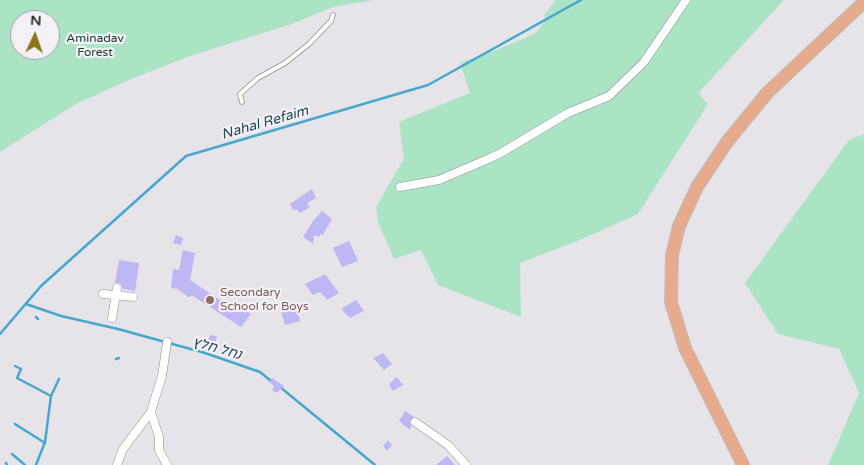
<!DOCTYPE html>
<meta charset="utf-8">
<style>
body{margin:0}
#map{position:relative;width:864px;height:465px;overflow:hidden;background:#e6e4e8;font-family:"Varela Round",sans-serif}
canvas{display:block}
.north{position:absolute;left:10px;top:10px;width:50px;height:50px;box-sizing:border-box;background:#f3f1f5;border:1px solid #a4a3a5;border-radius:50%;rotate:3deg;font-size:14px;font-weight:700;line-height:20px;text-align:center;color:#2d2d2e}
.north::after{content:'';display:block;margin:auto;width:18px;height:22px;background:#897417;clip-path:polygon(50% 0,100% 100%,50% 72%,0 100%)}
</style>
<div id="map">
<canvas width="864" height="465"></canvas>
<div class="north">N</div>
</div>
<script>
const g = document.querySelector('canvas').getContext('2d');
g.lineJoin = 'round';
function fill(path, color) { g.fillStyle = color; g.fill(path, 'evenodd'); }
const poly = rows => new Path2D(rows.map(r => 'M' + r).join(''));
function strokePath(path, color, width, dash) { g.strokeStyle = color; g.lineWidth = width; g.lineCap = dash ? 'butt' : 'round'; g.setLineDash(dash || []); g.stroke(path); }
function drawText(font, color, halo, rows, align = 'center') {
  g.font = font + ' "Varela Round","Noto Sans Hebrew",sans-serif'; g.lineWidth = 4.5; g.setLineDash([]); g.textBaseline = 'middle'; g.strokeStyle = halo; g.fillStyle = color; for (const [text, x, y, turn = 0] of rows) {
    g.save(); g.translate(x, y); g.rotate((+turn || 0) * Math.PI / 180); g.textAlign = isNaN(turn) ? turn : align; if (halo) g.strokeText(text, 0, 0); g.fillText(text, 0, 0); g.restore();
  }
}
const green = poly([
 [0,0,374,0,333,7,292,24,190,56,131,79,74,105,0,152],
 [20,20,50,20,50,50,20,50],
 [556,0,784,0,701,90,699,94,708,104,638,214,580,240,520,263,521,317,438,285,421,250,394,259,378,222,376,207,404,159,399,122,470,93,460,63,499,49,536,33,545,20,544,15],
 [864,134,864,465,828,465,859,393,839,349,778,334,745,283,849,140]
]);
const stream = poly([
 [26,304,61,316,118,329,205,353,260,372,271,381],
 [36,317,38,319],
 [0,334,41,286,186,156,428,85,581,0],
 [116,359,119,358],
 [15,366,21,369,17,378,51,396],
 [280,387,375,465],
 [15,424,45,443],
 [12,454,25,465],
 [6,463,7,465],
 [36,465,45,442,51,396,59,379]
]);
const building = poly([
 [312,189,316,198,307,203,310,207,300,213,296,209,294,211,290,204],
 [322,211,332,219,323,235,321,234,319,237,314,235,313,244,303,237,313,221],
 [176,235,183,238,181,245,173,243],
 [349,241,358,261,342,267,333,248],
 [183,250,195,253,190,280,232,308,235,303,251,314,241,327,193,296,188,297,178,289,171,288,173,269,179,270],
 [119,260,139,263,135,291,123,289,120,283,115,283],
 [325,274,339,293,327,300,320,292,313,295,305,284],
 [356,300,364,311,350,318,341,309],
 [293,305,294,308,296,307,300,321,285,325,280,308],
 [210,335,217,336,214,349,206,347],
 [383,353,392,364,384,370,373,358],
 [397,377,403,385,393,391,389,384],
 [272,378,284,386,277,393,272,390,274,386,269,382],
 [405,411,414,417,410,421,411,426,410,430,399,421],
 [388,440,392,445,387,451,383,446],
 [447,456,455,465,436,465]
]);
const service = poly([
 [242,102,240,94,258,78,285,63,309,44,331,21,333,15]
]);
const minor = poly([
 [400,187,439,180,481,162,499,154,568,113,609,96,644,62,686,0],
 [103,294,133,297],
 [112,318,117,288],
 [152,408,162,376,167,342],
 [151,412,159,437,159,450,167,465],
 [415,422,448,445,466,465],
 [117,465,123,449,151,412]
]);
const primary = poly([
 [743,465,685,348,671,302,672,255,679,226,697,187,727,142,767,93,864,2]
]);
const markers = [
 [210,300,5,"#8d6e63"]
];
const parkNames = [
 ["Aminadav",95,39],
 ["Forest",95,53]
];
const educationNames = [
 ["Secondary",220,293],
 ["School for Boys",220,307]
];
const waterNames = [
 ["Nahal Refaim",265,123,-16],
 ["נחל חלץ",217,349,16]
];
fill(green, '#aae4c5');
strokePath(stream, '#46a8cf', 2.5);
fill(building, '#beb7f4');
strokePath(service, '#908f92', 5.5);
strokePath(minor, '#908f92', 9);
strokePath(primary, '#c0c0c0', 14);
strokePath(service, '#fff', 4);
strokePath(minor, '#fff', 8);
strokePath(primary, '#e6aa8d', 12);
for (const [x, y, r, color] of markers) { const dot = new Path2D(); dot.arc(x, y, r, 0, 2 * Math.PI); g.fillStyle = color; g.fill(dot); strokePath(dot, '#f3f1f5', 2); }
drawText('12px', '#19402e', '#f3f1f5', parkNames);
drawText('12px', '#785e54', '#f3f1f5', educationNames, 'left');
drawText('italic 14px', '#214b5c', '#f3f1f5', waterNames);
</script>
